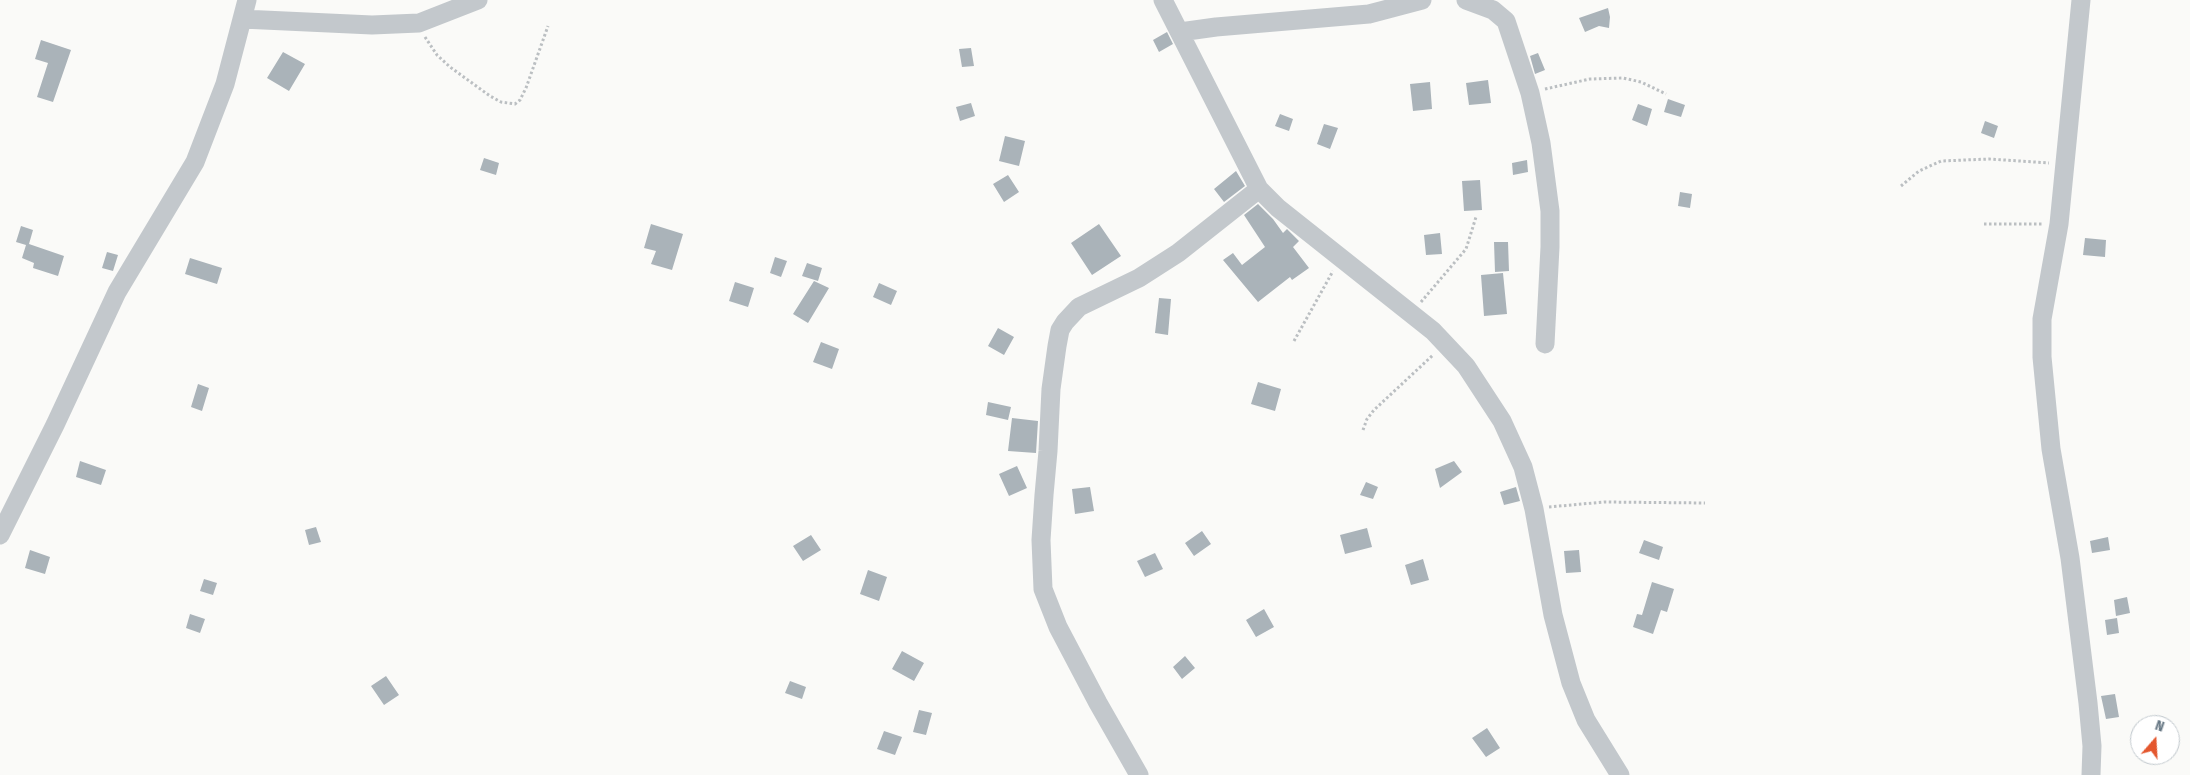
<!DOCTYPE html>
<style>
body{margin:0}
#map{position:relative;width:2190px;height:775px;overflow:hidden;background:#fafaf8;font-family:"Fira Sans Condensed",sans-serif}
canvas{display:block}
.north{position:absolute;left:2130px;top:715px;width:50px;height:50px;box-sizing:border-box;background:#fff;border:1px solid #c1c8cd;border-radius:50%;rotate:19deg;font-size:14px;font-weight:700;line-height:20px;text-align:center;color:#657683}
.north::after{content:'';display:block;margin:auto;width:18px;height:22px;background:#e4572e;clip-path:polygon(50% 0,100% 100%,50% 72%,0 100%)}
</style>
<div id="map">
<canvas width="2190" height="775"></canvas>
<div class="north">N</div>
</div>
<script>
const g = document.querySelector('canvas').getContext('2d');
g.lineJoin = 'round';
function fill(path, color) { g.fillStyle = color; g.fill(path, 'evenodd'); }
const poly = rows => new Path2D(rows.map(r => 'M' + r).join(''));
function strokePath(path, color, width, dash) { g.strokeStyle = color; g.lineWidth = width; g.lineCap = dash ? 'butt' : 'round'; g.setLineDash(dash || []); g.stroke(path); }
const building = poly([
 [1608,8,1610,17,1609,28,1599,26,1585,32,1579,18],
 [1167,32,1173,44,1159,52,1153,40],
 [41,40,71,50,53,102,37,97,48,63,35,59],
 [971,48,974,66,962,67,959,49],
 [283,52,305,64,289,91,267,78],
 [1538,53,1545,70,1535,74,1530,56],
 [1488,80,1491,103,1469,105,1466,83],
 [1430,82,1432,109,1413,111,1410,84],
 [1668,99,1685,105,1681,117,1664,112],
 [971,103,975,116,960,121,956,107],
 [1638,104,1652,109,1647,126,1632,120],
 [1280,114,1293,119,1289,131,1275,126],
 [1985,121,1998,126,1994,138,1981,133],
 [1324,124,1338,128,1330,149,1317,144],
 [1005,136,1025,141,1019,166,999,161],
 [484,158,499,163,496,175,480,170],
 [1527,160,1528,172,1513,175,1512,163],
 [1236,171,1245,186,1224,202,1214,189],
 [1008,175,1019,192,1004,202,993,184],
 [1480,180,1482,210,1464,211,1462,181],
 [1680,192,1692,194,1690,208,1678,206],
 [1258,204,1273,219,1283,233,1287,229,1299,241,1293,247,1309,268,1292,280,1290,277,1258,302,1223,260,1233,253,1242,265,1265,247,1244,215],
 [651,224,683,234,672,270,651,264,656,251,644,248],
 [1099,224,1121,256,1092,275,1071,243],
 [21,226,33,230,29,244,64,256,58,276,33,268,34,263,22,258,26,245,16,242],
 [1440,233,1442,254,1426,255,1424,235],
 [2085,238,2106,240,2105,257,2083,255],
 [1494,242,1508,242,1509,271,1495,272],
 [107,252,118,255,113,271,102,268],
 [775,257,787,261,781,277,770,273],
 [190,258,222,268,217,284,185,274],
 [807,263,822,268,818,281,802,276],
 [1503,273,1507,314,1484,316,1481,275],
 [814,281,829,288,808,323,793,314],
 [735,282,754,288,748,307,729,301],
 [879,283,897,291,891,305,873,297],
 [1159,298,1171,299,1168,335,1155,333],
 [998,328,1014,337,1004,355,988,346],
 [821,342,839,349,832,369,813,362],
 [1258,382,1281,389,1275,411,1251,404],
 [198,384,209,388,202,411,191,407],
 [988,402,1011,407,1008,420,986,415],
 [1012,418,1038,421,1036,453,1008,451],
 [80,461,106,470,101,485,76,477],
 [1454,461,1462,472,1440,488,1435,469],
 [1017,466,1027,488,1009,496,999,474],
 [1366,482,1378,487,1373,499,1360,495],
 [1090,487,1094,511,1075,514,1072,489],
 [1516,487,1520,501,1504,505,1500,492],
 [316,527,321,542,309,545,305,530],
 [1367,528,1372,547,1345,554,1340,535],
 [1202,531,1211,544,1194,556,1185,543],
 [811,535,821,550,803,561,793,546],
 [2108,537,2110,550,2092,553,2090,541],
 [1644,540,1663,547,1659,560,1639,553],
 [30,550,50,557,45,574,25,568],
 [1579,550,1581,572,1566,573,1564,551],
 [1155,553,1163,569,1145,577,1137,561],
 [1423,559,1429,580,1411,585,1405,565],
 [868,570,887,577,879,601,860,594],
 [204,579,217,583,213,595,200,591],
 [1652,582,1674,589,1667,612,1661,610,1653,634,1633,627,1637,614,1642,615],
 [2127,597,2130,613,2116,616,2114,600],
 [1264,609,1274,627,1256,637,1246,620],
 [190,614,205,619,200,633,186,628],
 [2117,618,2119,633,2107,635,2105,620],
 [902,651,924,663,914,681,892,669],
 [1185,656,1195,668,1182,679,1173,667],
 [386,676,399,695,384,705,371,686],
 [790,681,806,687,802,699,785,693],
 [2115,694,2119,717,2106,719,2101,696],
 [919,710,932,713,926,735,913,732],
 [1487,728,1500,748,1486,757,1472,738],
 [884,731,902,737,895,755,877,749]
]);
const path = poly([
 [425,37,437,55,450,67,490,96,501,102,515,104,520,100,526,88,548,26],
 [1545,89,1590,79,1623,78,1641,82,1666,94],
 [1901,186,1919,171,1941,161,1989,159,2049,163],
 [1984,224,2044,224],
 [1421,302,1466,249,1476,217],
 [1294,341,1333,271],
 [1363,430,1367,419,1374,410,1433,355],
 [1549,507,1604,502,1705,503]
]);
const minor = poly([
 [1163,0,1259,189,1278,208,1433,331,1466,366,1502,421,1523,467,1534,509,1553,615,1571,683,1586,720,1620,775],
 [1466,0,1493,10,1506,21,1530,93,1541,143,1550,211,1550,247,1545,344],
 [2081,0,2059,224,2042,319,2042,357,2051,449,2070,558,2088,703,2092,746,2091,775],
 [242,19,372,25,419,23,478,0],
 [1180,32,1216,27,1369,14,1422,0],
 [0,535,55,425,117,292,195,162,225,84,247,0],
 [1139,775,1098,703,1058,627,1043,589,1041,540,1044,495,1048,451,1051,389,1057,346,1060,330,1065,322,1079,307,1139,278,1178,253,1259,189]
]);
fill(building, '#aab3b9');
strokePath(path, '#bbbfc2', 3, [2.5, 2.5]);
strokePath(minor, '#c3c8cc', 19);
</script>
